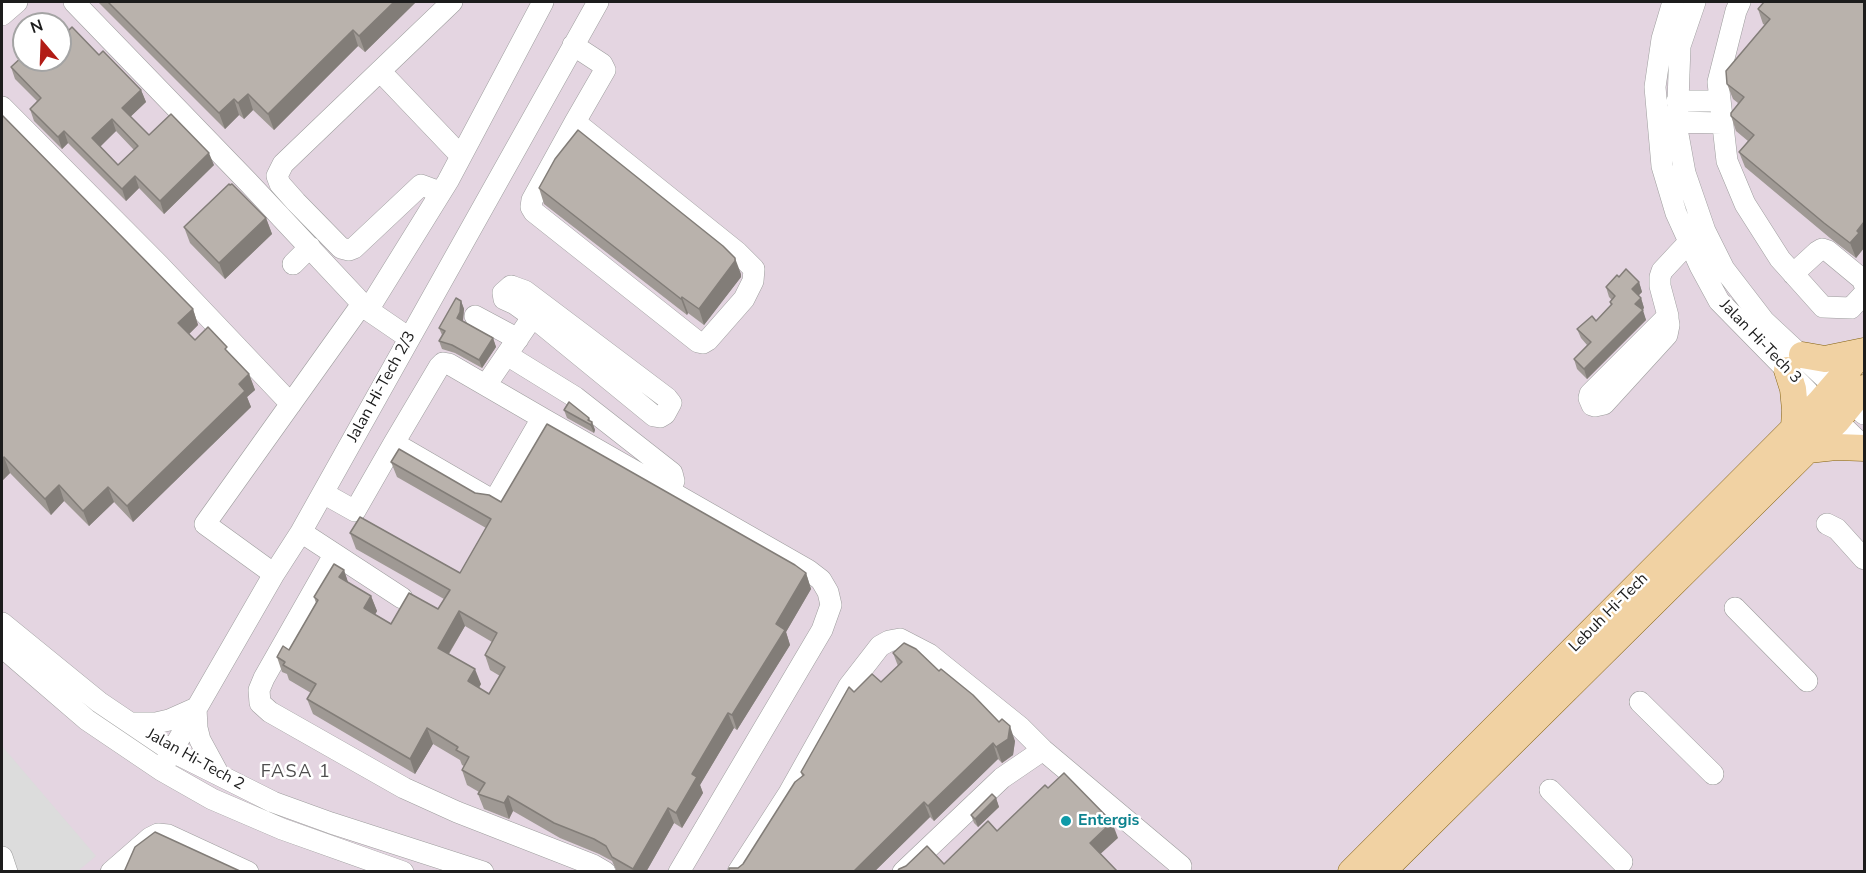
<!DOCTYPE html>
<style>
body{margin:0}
#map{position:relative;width:1866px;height:873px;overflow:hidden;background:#ece9e3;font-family:"Nunito Sans",sans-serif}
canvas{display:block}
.frame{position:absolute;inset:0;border:3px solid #1c1c1c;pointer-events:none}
.north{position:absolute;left:12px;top:12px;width:60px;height:60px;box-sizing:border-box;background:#fff;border:2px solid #a4a4a4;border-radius:50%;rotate:341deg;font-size:16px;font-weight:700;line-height:24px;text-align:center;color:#1c1c1c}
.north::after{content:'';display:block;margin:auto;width:21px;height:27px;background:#b21c16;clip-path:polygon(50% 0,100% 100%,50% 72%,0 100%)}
</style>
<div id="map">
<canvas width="1866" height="873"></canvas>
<div class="frame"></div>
<div class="north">N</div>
</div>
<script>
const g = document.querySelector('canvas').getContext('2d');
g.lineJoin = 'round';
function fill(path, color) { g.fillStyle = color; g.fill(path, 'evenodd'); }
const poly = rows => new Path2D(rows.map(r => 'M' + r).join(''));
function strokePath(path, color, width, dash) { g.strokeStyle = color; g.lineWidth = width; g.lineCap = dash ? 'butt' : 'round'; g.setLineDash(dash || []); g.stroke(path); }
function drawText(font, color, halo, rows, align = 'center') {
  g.font = font + ' "Nunito Sans",sans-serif'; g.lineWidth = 5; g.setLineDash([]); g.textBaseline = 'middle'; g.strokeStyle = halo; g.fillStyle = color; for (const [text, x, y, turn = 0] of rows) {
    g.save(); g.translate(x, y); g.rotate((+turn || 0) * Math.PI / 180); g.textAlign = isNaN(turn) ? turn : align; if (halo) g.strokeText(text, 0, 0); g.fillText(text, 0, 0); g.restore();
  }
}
const industrial = poly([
 [2,2,1864,2,1864,871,2,871],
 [24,24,60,24,60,60,24,60]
]);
const parking = poly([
 [2,746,96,856,78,871,2,871]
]);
const minor = poly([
 [74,2,248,182,368,310,409,338],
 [1673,2,1662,39,1655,87,1662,166,1676,213,1700,266,1719,301,1819,403,1864,447],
 [1695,2,1680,46,1677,129,1685,173,1705,231,1724,269,1764,321,1864,414],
 [1740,2,1736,11,1718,82,1727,161,1745,204,1780,259,1823,307,1851,308,1864,294],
 [2,15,17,2],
 [573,45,602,64,605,70,575,122,532,200,531,207,534,212,698,342,703,343,708,340,744,299,753,281,754,269,737,252,575,122],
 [380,71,461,156],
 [1677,101,1719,101],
 [2,107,160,266,291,404],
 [1677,122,1722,123],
 [440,192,421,185,354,248,349,250,341,248,296,202,280,184,277,176,283,164,452,2],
 [293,264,310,247],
 [1793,274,1817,252,1822,249,1828,251,1863,280,1864,284],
 [511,286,525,291,667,398,671,403,665,414,660,417,654,416,533,317,515,304,504,299,503,293,511,286],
 [368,310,448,181,543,2],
 [475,316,518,339],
 [1668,316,1590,394,1589,398,1592,405,1595,406,1604,404,1667,335,1669,325,1668,319,1668,316,1660,286,1660,277,1662,271,1689,242],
 [507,355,575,397,672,473,674,481,669,491],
 [486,385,540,306],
 [542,418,808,570,821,580,828,592,831,605,822,630,679,872],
 [323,493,355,511,394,443,439,367,443,363,449,364,542,418,497,496,492,498,487,497,394,443],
 [1827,524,1837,529,1864,559],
 [301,532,402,598],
 [334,555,264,678,259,690,260,703,270,712,404,788,457,812,593,865,605,872],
 [274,574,205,524,362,304],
 [1735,608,1807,681],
 [2,623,99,702,173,752,273,802,331,823,483,872],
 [2,647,87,720,161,770,212,799,282,829,403,872],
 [1640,702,1713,774],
 [131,723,156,723,169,720,196,708,197,728,200,740,219,775],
 [161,770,274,574,301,532,598,2],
 [1550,790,1622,862],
 [2,857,7,872],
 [111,872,150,838,158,834,168,835,248,872],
 [738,872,789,793,849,686,880,646,889,641,900,639,929,654,1020,727,1043,750,1181,866],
 [903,872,1002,778,1043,750]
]);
const major = poly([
 [1802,355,1825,359,1864,351],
 [1787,370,1793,389,1795,410,1794,428],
 [1808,450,1836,447,1864,448],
 [1351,872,1819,403,1864,351],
 [1382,872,1837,421,1864,388]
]);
const wall = poly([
 [98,2,416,2,365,52,358,46,274,130,253,110,244,119,239,115,225,129],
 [1764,2,1864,248,1856,258,1830,238,1745,167,1739,152,1748,141,1736,131,1731,116,1738,103,1733,99,1727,84,1765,25,1763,24,1758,9],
 [68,31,141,90,146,102,130,117,149,135,214,165,164,214,139,188,126,201,68,143,62,149,34,121,30,109,37,101,15,79,11,67],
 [116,131,134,150,118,165,100,146],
 [2,115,193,309,198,325,189,334,195,340,230,354,249,374,255,390,247,397,251,407,133,522,114,502,89,526,64,501,51,515,10,473,2,481],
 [539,188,741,274,741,277,704,325,688,313,687,315,544,204],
 [266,218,272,234,225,279,190,243,184,227],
 [1619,277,1639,282,1642,292,1638,296,1641,298,1644,308,1642,310,1646,320,1587,379,1577,369,1574,359,1587,345,1581,338,1577,329,1596,321,1611,306,1610,302,1612,300,1609,297,1606,287],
 [461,301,464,309,463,321,493,338,496,347,482,368,455,353,442,349,439,341,442,335,439,328],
 [564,410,589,418,590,421,592,422,595,430,594,433,567,418],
 [391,462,501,502,806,573,811,589,786,632,790,645,737,730,734,728,700,785,703,793,682,828,674,823,646,872,617,872,612,861,599,854,560,838,513,811,509,819,484,809,478,794,479,792,467,785,462,770,464,766,462,765,460,760,433,744,415,774,313,714,307,699,311,693,289,680,287,674,282,672,277,657,289,650,316,603,314,597,344,570,348,583,371,596,377,611,375,615,391,624,438,609,444,599,356,549,350,533,460,573,486,528,397,477],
 [465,626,492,642,485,655,490,670,500,676,489,694,479,688,481,684,449,654],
 [893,653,1015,741,1013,755,1002,763,998,759,934,821,930,817,874,872,729,872,738,868,743,864,802,776,801,772,854,692,881,682,898,666],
 [996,798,999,807,978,827,974,823,971,815]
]);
const shadedWall = poly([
 [394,2,416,2,365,52,359,36],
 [353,30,358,46,274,130,268,114],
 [141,90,146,102,127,120,122,108],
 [248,94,253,110,244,119,238,103],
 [234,99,239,115,225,129,219,113],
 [112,119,116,131,97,150,92,138],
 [64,131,68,143,62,149,58,137],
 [209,153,214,165,164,214,160,201],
 [135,176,139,188,126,201,122,189],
 [266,218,272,234,225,279,219,263],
 [1864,222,1864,243,1863,245,1864,248,1856,258,1850,243,1857,231],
 [735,258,741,274,741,277,704,325,699,309],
 [1639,282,1642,292,1635,299,1632,289],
 [682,297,688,313,687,315,681,299],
 [1641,298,1644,308,1639,313,1635,304],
 [461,301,464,309,463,320,460,326,457,318],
 [193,309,198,325,184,339,178,323],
 [1643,310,1646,320,1587,379,1584,369],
 [493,338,496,347,482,368,479,360],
 [249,374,255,390,247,397,251,407,133,522,127,506,239,384],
 [589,418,591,424,592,422,595,430,594,433,588,420],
 [4,457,10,473,2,481,2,459],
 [59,485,64,501,51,515,45,499],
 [108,487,114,502,89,526,83,511],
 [344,570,349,585,339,577],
 [806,573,811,589,786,632,790,645,737,730,732,715,776,624],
 [371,596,377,611,369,624,364,608],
 [459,611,465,626,443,663,438,648],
 [475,669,481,684,473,697,468,681],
 [728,713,734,728,700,785,703,793,682,828,676,813,692,774],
 [1010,726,1015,741,1013,755,1002,763,996,747],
 [427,728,433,744,415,774,410,759],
 [993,743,998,759,934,821,928,806],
 [508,796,513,811,509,819,504,803],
 [996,798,999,807,978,827,975,819],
 [924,802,930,817,874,872,853,872],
 [668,808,674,823,646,872,634,872,633,869],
 [1112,822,1118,838,1096,858,1090,843]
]);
const building = poly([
 [108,2,394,2,359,36,353,30,268,114,248,94,238,103,234,99,219,113,108,2],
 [1764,2,1864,2,1864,222,1857,231,1859,233,1850,243,1824,223,1739,152,1754,135,1731,116,1731,113,1744,97,1727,84,1726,71,1770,19,1758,9,1764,2],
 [56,18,68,31,72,27,99,55,103,51,141,90,122,108,149,135,171,114,209,153,160,201,135,176,122,189,64,131,58,137,30,109,41,98,11,67,24,55,24,60,60,60,60,24,50,24,56,18],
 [112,119,138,146,118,165,92,138,112,119],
 [2,115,193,309,178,323,195,340,208,327,227,347,225,349,249,374,239,384,245,391,127,506,108,487,83,511,59,485,45,499,4,457,2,459,2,115],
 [578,130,723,246,735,258,735,261,699,309,682,297,681,299,539,188,555,159,578,130],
 [229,184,230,185,232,184,266,218,219,263,184,227,229,184],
 [1626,269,1639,282,1632,289,1641,298,1635,304,1643,310,1584,369,1574,359,1591,342,1577,329,1592,316,1596,321,1612,304,1610,302,1615,296,1606,287,1617,275,1619,277,1626,269],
 [456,298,461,301,460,312,457,318,493,338,479,360,452,345,439,341,445,331,439,328,456,298],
 [569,402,589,418,588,420,592,422,591,425,564,410,569,402],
 [547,424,795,565,806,573,776,624,785,630,732,715,728,713,692,774,697,777,676,813,668,808,633,869,612,857,606,846,594,839,554,823,508,796,504,803,478,794,485,783,462,770,469,757,456,750,458,747,427,728,410,759,307,699,316,684,283,665,285,662,277,657,283,646,289,650,318,600,314,597,334,564,344,570,339,577,371,596,364,608,391,624,409,593,438,609,450,590,350,533,360,517,460,573,491,519,391,462,399,449,475,493,489,495,501,502,547,424],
 [459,611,497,633,485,655,505,667,489,694,468,681,475,669,438,648,459,611],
 [904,643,916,649,939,671,941,669,973,695,999,722,1002,719,1010,726,1008,739,996,747,993,743,928,806,924,802,853,872,729,872,729,868,738,868,743,864,795,782,804,775,801,772,849,687,854,692,872,674,881,682,902,662,893,653,904,643],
 [1064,773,1112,822,1090,843,1118,872,897,872,899,869,906,866,927,846,944,864,988,821,997,831,1045,785,1048,788,1064,773],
 [992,794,996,798,975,819,971,815,992,794],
 [155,832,242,872,124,872,135,847,155,832]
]);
const markers = [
 [1066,821,6,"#0f9aa8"]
];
const streetNames = [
 ["Jalan Hi-Tech 3",1760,342,46],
 ["Jalan Hi-Tech 2/3",382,387,-61],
 ["Lebuh Hi-Tech",1609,613,-45],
 ["Jalan Hi-Tech 2",195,760,29]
];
const cultureNames = [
 ["Entergis",1078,821]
];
const neighbourhoodNames = [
 ["FASA 1",296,773]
];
fill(industrial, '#e4d5e1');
fill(parking, '#dcdcdc');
strokePath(minor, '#9d9d9d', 22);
strokePath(major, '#836210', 27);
strokePath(minor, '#fff', 21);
strokePath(major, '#f1d2a3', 26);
fill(wall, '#9f9994');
fill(shadedWall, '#827d78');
fill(building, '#b9b2ac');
strokePath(building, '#827d78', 1.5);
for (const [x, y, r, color] of markers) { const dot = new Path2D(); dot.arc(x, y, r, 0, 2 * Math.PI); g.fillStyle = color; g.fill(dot); strokePath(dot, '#fff', 2); }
drawText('16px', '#1c1c1c', '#fff', streetNames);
drawText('bold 16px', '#0d838f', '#fff', cultureNames, 'left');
g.letterSpacing = '1.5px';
drawText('18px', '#4f4f4f', '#fff', neighbourhoodNames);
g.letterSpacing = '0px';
</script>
